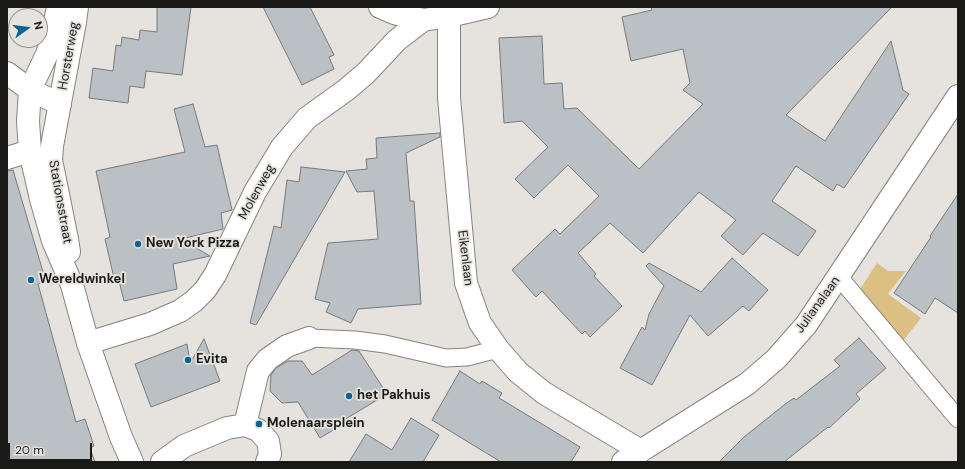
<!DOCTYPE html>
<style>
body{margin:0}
#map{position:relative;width:965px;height:469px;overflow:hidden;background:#e6e3de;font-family:"DM Sans",sans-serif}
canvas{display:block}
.frame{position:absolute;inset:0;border:8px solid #191917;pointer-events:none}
.north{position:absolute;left:8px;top:8px;width:40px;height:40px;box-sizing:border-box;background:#e6e3de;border:1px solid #94928e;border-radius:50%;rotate:76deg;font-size:11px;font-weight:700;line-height:16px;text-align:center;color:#191917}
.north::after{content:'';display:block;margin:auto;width:14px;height:18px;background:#0b6394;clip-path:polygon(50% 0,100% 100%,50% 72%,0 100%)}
.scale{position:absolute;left:8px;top:443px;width:84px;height:18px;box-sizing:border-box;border:2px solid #191917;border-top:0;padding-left:5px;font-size:12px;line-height:14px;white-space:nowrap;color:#191917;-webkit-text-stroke:3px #e6e3de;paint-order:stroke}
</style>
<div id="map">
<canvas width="965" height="469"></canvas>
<div class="frame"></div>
<div class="north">N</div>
<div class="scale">20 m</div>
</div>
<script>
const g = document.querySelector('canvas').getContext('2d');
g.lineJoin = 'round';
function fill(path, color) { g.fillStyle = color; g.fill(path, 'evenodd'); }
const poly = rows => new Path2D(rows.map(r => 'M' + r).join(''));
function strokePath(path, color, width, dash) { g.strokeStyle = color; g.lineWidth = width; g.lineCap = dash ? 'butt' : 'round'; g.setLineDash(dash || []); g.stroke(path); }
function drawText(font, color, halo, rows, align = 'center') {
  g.font = font + ' "DM Sans",sans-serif'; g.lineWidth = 3.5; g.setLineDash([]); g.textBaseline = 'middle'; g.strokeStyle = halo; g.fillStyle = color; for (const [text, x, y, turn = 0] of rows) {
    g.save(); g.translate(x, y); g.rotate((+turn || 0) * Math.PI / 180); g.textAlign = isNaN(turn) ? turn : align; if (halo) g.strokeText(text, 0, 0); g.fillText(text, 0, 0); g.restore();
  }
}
const green = poly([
 [877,263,888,271,906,271,888,294,921,318,903,341,860,289]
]);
const building = poly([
 [157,7,191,7,182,75,146,71,144,88,130,86,128,103,89,98,93,68,113,71,116,45,121,46,122,37,139,40,140,30,157,32,157,7],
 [263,7,310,7,334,55,329,57,334,69,302,85,263,7],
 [651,7,892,7,786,115,825,141,891,41,903,90,909,94,844,188,837,184,833,191,796,166,772,201,816,231,798,256,763,233,743,255,721,236,736,220,699,192,643,253,610,223,578,253,596,274,594,276,622,306,590,337,585,331,582,334,542,291,536,297,512,270,555,229,560,234,599,196,568,165,534,198,515,179,548,147,522,121,504,123,499,38,542,36,544,84,562,83,564,109,577,108,639,169,703,104,683,90,690,83,683,49,631,61,622,17,652,10,651,7],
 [193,104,205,147,217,145,232,210,221,213,223,229,181,239,210,256,173,264,177,289,124,301,118,277,114,278,105,239,110,237,96,171,185,152,174,109,193,104],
 [440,133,440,137,406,153,410,201,414,201,421,304,358,309,351,323,326,312,330,303,315,299,328,243,378,239,374,191,357,192,346,171,367,169,366,159,377,158,376,138,440,133],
 [301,167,345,172,256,325,250,323,274,226,281,228,287,180,299,182,301,167],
 [13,170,46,282,38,284,76,422,85,419,94,446,90,448,95,462,7,462,7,171,13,170],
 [958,194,958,313,935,298,925,314,894,293,931,237,930,236,958,194],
 [732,258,768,290,749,311,743,306,708,336,690,315,652,385,620,368,642,327,645,330,649,314,664,286,646,266,649,263,701,292,732,258],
 [859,338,886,368,856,394,860,399,829,428,828,427,784,462,719,462,744,437,784,405,794,398,796,400,840,366,834,360,859,338],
 [204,339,220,381,151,407,135,364,187,344,190,363,204,339],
 [352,350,359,351,387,394,344,420,347,422,320,438,298,402,282,403,270,391,271,375,276,368,288,361,302,361,312,375,352,350],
 [460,371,480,384,482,381,502,393,499,398,580,447,571,462,501,462,432,420,460,371],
 [411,418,439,435,423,462,349,462,366,434,392,450,411,418]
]);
const service = poly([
 [839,277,958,419],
 [309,338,355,340,385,344,446,358,467,357,498,349]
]);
const pedestrian = poly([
 [245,425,258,371,268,359,287,346,309,338],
 [162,462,184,446,227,428,245,425,258,430,268,441,270,454,267,462]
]);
const minor = poly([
 [380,7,394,13,423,20,449,16,488,7],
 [449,7,449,98,466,283,480,323,498,349,518,372,544,393,641,451],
 [7,158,30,151],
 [88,343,150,324,180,311,194,301,205,290,215,275,255,192,282,147,307,118,346,90,366,73,397,40,423,20],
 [623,462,747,384,776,359,806,325,958,96]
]);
const tertiary = poly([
 [7,73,30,90,60,104]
]);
const secondary = poly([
 [58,7,51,41,47,54,30,90,28,121,30,151,41,199,53,241,72,285,88,343,121,437,132,462],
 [69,252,67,239,51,160,52,146,75,22,77,7]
]);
const markers = [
 [138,244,4,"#0b6394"],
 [31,280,4,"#0b6394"],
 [188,360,4,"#0b6394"],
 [349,396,4,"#0b6394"],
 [259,424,4,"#0b6394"]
];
const streetNames = [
 ["Horsterweg",69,56,-80],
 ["Molenweg",257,192,-61],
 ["Stationsstraat",60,202,80],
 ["Eikenlaan",465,258,83],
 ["Julianalaan",818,305,-54]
];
const poiNames = [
 ["New York Pizza",146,244],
 ["Wereldwinkel",39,280],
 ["Evita",196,360],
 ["het Pakhuis",357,396],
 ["Molenaarsplein",267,424]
];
fill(green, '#dcc083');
fill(building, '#bbc0c4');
strokePath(building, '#75797d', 1);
strokePath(service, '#85837e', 19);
strokePath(pedestrian, '#85837e', 24);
strokePath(minor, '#85837e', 24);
strokePath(tertiary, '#85837e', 24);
strokePath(secondary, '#85837e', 24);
strokePath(service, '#fff', 17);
strokePath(pedestrian, '#fff', 22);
strokePath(minor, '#fff', 22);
strokePath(tertiary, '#fff', 22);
strokePath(secondary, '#fff', 22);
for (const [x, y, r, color] of markers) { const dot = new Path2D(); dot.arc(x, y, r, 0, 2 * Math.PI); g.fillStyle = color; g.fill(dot); strokePath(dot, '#e6e3de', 1.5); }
drawText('13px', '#191917', '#e6e3de', streetNames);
drawText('bold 13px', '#191917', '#e6e3de', poiNames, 'left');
</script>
